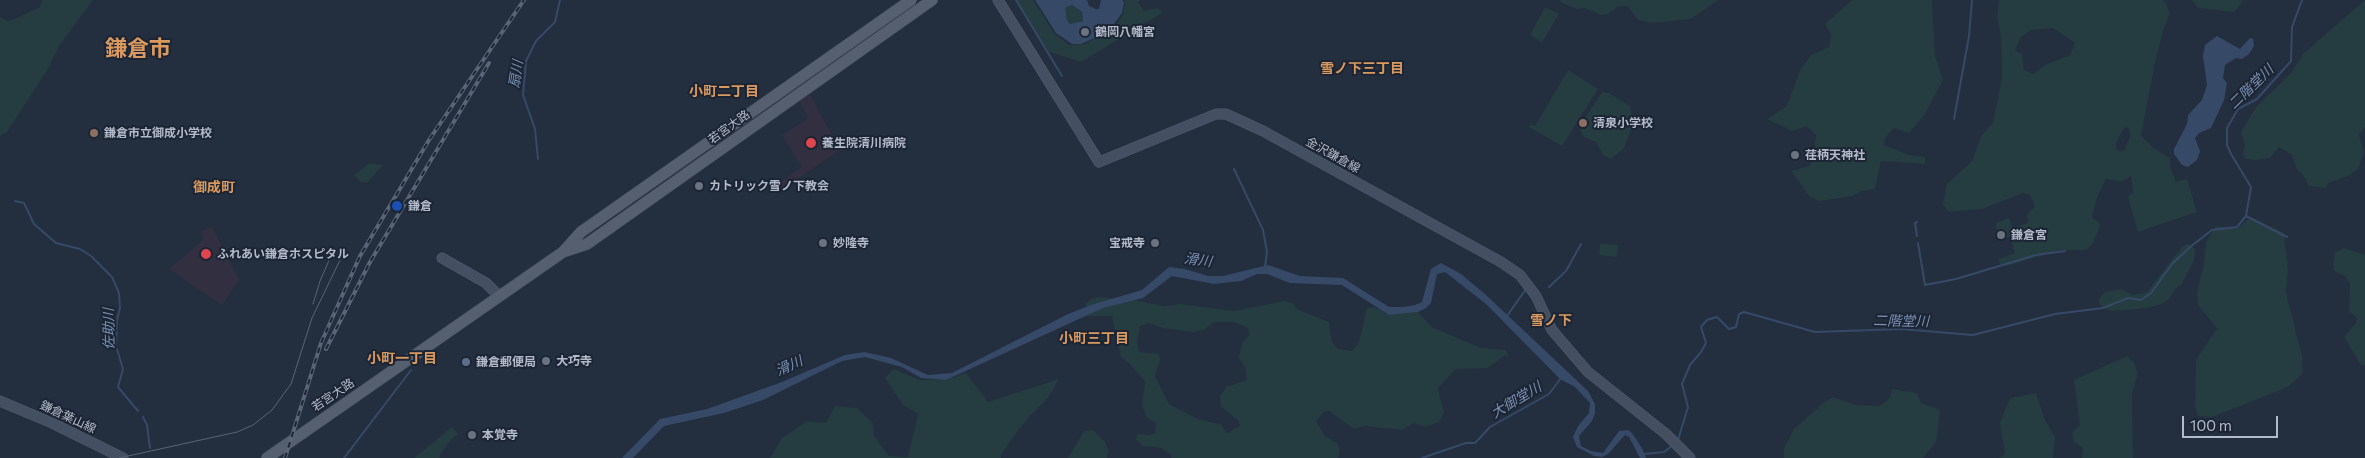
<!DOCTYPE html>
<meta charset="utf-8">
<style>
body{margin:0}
#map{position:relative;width:2365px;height:458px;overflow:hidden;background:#232e3f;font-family:Commissioner,sans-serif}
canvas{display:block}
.scale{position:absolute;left:2182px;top:416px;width:96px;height:22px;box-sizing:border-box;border:2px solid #b3bbca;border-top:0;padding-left:6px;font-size:15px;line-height:18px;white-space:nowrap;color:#b3bbca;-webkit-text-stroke:4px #1c2534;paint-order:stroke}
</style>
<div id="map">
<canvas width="2365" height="458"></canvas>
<div class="scale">100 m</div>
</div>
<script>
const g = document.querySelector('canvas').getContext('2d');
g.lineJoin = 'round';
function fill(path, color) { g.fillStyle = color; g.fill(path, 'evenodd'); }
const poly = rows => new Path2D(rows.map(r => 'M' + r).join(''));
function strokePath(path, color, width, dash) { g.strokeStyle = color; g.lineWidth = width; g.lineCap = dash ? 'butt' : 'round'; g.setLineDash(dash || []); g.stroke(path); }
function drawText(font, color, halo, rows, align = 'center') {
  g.font = font + ' Commissioner,"Noto Sans JP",sans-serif'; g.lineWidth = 4; g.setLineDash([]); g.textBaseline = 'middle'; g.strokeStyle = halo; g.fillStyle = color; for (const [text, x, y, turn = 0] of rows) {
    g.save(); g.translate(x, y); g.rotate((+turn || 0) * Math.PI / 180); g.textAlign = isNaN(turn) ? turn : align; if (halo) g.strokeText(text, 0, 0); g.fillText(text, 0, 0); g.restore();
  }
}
const medical = poly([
 [810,95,840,150,774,195,770,189,802,167,782,135,809,118,799,101],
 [212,227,239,280,222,305,169,269,204,239,201,231]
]);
const green = poly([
 [42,0,93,0,59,46,48,69,7,132,0,136,0,17,8,21,17,18,40,7],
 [1016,0,1033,0,1054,33,1069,45,1085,44,1111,30,1123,15,1125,0,1140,0,1138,2,1144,11,1158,8,1162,13,1081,62,1049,52],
 [1560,0,1718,0,1691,19,1653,23,1638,20,1629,8,1626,6,1618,6,1608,14,1601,15,1585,8,1576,9,1562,3],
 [1852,0,1932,0,1935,56,1943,80,1925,114,1909,133,1894,128,1885,138,1884,145,1909,155,1925,157,1925,164,1881,161,1875,189,1861,191,1853,196,1819,201,1810,197,1791,171,1809,166,1813,160,1816,135,1807,126,1792,131,1767,119,1787,106,1800,70,1811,55,1829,47,1831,34,1825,24],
 [1999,0,2162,0,2166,3,2170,14,2164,28,2156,58,2141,135,2152,147,2170,158,2170,166,2176,182,2187,179,2197,212,2138,232,2128,197,2133,192,2131,176,2121,182,2106,179,2096,200,2092,218,2099,222,2100,226,2092,245,2086,250,2060,250,2007,266,2000,265,1999,259,2015,253,2010,238,2004,236,2003,232,1997,233,1996,223,2009,218,2013,228,2028,223,2027,215,2035,206,2030,195,2023,193,1982,209,1948,212,1943,204,1947,184,1972,161,1981,136,1993,123,2002,78,2001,36,1997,17],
 [2053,28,2075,43,2070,55,2045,65,2033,74,2024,70,2022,54,2015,50,2021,37,2031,30],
 [2125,127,2129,129,2130,136,2124,151,2119,151,2116,148,2116,142],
 [2192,0,2243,0,2235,12,2198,8],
 [2365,0,2365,127,2359,135,2364,152,2358,169,2348,176,2328,183,2326,188,2308,186,2306,179,2296,168,2292,155,2279,147,2270,158,2256,160,2246,159,2243,155,2245,145,2241,132,2256,107,2291,73,2304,53],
 [1071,5,1082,12,1083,21,1070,24,1067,20,1064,8],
 [1545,7,1559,14,1542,43,1530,35],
 [1568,70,1598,89,1562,146,1529,127,1531,124,1535,126],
 [1602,92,1609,93,1630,106,1633,124,1624,148,1611,159,1603,155,1596,142,1584,137,1580,130,1585,118],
 [369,163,383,165,367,183,361,182,354,175],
 [2251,217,2284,233,2288,270,2286,292,2302,356,2303,373,2288,387,2268,395,2212,417,2198,416,2195,407,2196,360,2217,328,2198,305,2197,292,2204,263,2206,242,2216,226,2238,228],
 [2188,243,2195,249,2194,260,2182,284,2176,288,2169,299,2160,305,2138,309,2112,311,2105,309,2099,304,2098,300,2105,292,2121,289,2133,295,2147,292,2181,248],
 [1600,244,1618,245,1617,257,1599,255],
 [2344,248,2365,255,2365,366,2361,365,2344,337,2356,323,2357,318,2349,311,2350,284,2345,276,2334,271,2333,265,2335,252],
 [1100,297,1135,300,1163,306,1180,304,1235,311,1284,301,1292,303,1297,309,1329,322,1332,342,1338,349,1352,351,1359,342,1367,308,1374,307,1389,315,1418,312,1432,327,1481,348,1505,350,1509,356,1504,356,1487,368,1456,369,1438,388,1444,412,1439,422,1426,427,1414,423,1402,430,1364,426,1354,429,1329,411,1325,411,1316,421,1325,436,1337,443,1340,450,1338,458,1171,458,1171,455,1161,448,1143,446,1136,439,1137,434,1149,435,1155,433,1156,424,1147,417,1142,406,1145,382,1130,364,1121,357,1112,316,1087,316,1086,304,1092,298],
 [1214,322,1234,322,1248,328,1249,335,1242,343,1239,358,1246,369,1247,380,1226,387,1220,396,1221,407,1238,420,1240,426,1227,433,1221,424,1200,420,1169,404,1155,376,1160,360,1159,354,1139,352,1137,342,1140,326,1149,323,1163,328,1193,332,1204,330],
 [2127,356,2134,363,2138,373,2132,394,2133,458,2082,458,2083,448,2074,442,2072,432,2080,425,2074,380],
 [894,369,920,380,946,380,966,373,988,402,1059,379,1048,398,1029,417,1014,436,1001,455,1001,458,770,458,782,438,807,421,826,423,835,406,857,408,873,423,874,436,889,456,908,457,918,414,903,405,885,378],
 [1892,389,1917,393,1921,403,1940,410,1936,442,1923,458,1784,458,1784,448,1794,429,1822,404,1833,397,1856,405,1880,406,1890,398],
 [2036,393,2045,420,2055,437,2053,458,1999,458,2005,454,2000,423,2010,398],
 [452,427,458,434,452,439,439,456,440,458,414,458],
 [1093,430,1105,442,1109,451,1107,458,1068,458,1084,431]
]);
const water = poly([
 [1035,0,1087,0,1089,6,1096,9,1099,9,1101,0,1123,0,1124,3,1122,13,1111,28,1095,38,1081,44,1072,44,1056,33],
 [1072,5,1082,12,1083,21,1070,24,1067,20,1065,8],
 [2217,36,2240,49,2250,38,2253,39,2254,46,2249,54,2242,59,2236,58,2225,65,2223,78,2227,83,2224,100,2211,128,2199,133,2195,138,2200,151,2197,160,2188,167,2182,165,2174,154,2174,149,2187,124,2188,115,2202,100,2207,85,2203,56,2205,45],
 [1441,263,1461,274,1485,294,1588,391,1595,404,1595,413,1592,421,1579,436,1581,446,1591,451,1603,453,1619,431,1628,430,1632,433,1642,448,1646,458,1640,458,1629,437,1625,435,1608,454,1602,457,1594,456,1577,447,1573,437,1578,426,1589,413,1590,403,1575,387,1560,379,1486,304,1445,272,1437,274,1431,303,1426,308,1418,312,1389,315,1342,285,1290,283,1267,274,1257,274,1241,281,1214,284,1172,276,1143,298,1103,308,946,380,921,378,902,367,865,357,842,361,763,400,724,413,664,426,633,458,622,458,660,419,707,409,782,382,845,355,864,352,891,358,928,375,952,373,1068,314,1091,305,1142,290,1169,267,1185,269,1208,276,1223,276,1268,265,1300,276,1343,278,1389,307,1403,307,1415,305,1422,302,1431,269]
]);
const stream = poly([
 [1016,0,1062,76],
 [1954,119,1969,36,1972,0],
 [538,159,535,129,523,95,526,61,536,41,555,22,560,0],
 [1234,169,1263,230,1267,252,1265,267],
 [15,201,24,203,34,224,56,243,80,249,91,256,112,277,119,293,120,308,117,320,116,346,123,369,118,387,138,411],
 [2246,216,2287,237],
 [1917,236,1915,223,1917,222],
 [1918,243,1925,285,1956,279,2036,255,2065,251],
 [1549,287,1566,271,1581,244],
 [1507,316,1526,289],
 [143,417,147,425,150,448],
 [1678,440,1688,407,1682,384,1690,365,1701,352,1706,343,1701,327,1707,320,1717,317,1729,329,1736,327,1739,314,1744,312,1815,332,1901,329,1973,335,2055,314,2103,308,2128,298,2141,300,2151,293,2172,264,2190,247,2212,230,2237,227,2246,216,2251,187,2231,154,2227,145,2227,128,2238,109,2257,99,2291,61,2292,27,2302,0],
 [1644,454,1664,452,1673,445],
 [344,458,411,370],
 [1422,458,1466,443,1475,443,1490,427,1549,394,1561,378]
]);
const secondary = poly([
 [998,0,1099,162,1216,114,1226,114,1263,131,1501,262,1520,275,1536,296,1552,330,1588,372,1666,434,1690,458],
 [442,258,486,283,498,295],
 [0,401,52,423,123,458]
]);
const primary = poly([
 [563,252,587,244,932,0],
 [267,458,563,252,581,232,911,0]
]);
const tram = poly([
 [313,304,320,281,334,249],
 [119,458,237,432,253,425,272,410,291,384,312,318,343,254]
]);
const rail = poly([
 [326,349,370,262,489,63],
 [285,458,321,343,360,256,429,140,524,0]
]);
const markers = [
 [1085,32,5,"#6b7280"],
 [1583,123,5,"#8d6e63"],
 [94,133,5,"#8d6e63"],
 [811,143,6,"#e0444e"],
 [1795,155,5,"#6b7280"],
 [699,186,5,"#6b7280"],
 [397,206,6,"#1a4fb4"],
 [2001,235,5,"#6b7280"],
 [823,243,5,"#6b7280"],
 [1155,243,5,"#6b7280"],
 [206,254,6,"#e0444e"],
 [546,361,5,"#6b7280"],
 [466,362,5,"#5c6f8a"],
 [472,435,5,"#6b7280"]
];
const poiNames = [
 ["鶴岡八幡宮",1095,32],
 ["清泉小学校",1593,123],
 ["鎌倉市立御成小学校",104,133],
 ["養生院清川病院",822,143],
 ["荏柄天神社",1805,155],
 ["カトリック雪ノ下教会",709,186],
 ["鎌倉",408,206],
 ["鎌倉宮",2011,235],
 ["妙隆寺",833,243],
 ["宝戒寺",1145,243,"right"],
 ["ふれあい鎌倉ホスピタル",217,254],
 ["大巧寺",556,361],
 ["鎌倉郵便局",476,362],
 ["本覚寺",482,435]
];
const streetNames = [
 ["若宮大路",729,127,-36],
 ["金沢鎌倉線",1333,155,29],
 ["若宮大路",333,395,-34],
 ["鎌倉葉山線",68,417,25]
];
const neighbourhoodNames = [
 ["雪ノ下三丁目",1362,68],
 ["小町二丁目",724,91],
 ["御成町",214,187],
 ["雪ノ下",1551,320],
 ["小町三丁目",1094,338],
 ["小町一丁目",402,358]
];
const waterNames = [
 ["扇川",516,74,-81],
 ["二階堂川",2251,87,-44],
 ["滑川",1198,260,8],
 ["二階堂川",1901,321,1],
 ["佐助川",109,329,-91],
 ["滑川",789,366,-25],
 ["大御堂川",1516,400,-31]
];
const townNames = [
 ["鎌倉市",138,49]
];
fill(medical, '#323040');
fill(green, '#253c40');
fill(water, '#364967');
strokePath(stream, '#364967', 2);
strokePath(secondary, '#555e6d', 11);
strokePath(primary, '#404958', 12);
strokePath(secondary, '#454f62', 10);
strokePath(primary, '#555f6f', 11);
strokePath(tram, '#596476', 1);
strokePath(rail, '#596476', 4);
strokePath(rail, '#1c2534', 2, [5.5]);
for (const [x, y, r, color] of markers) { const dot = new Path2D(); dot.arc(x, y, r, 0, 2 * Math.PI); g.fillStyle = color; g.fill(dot); strokePath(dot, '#1c2534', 2); }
drawText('bold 12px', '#b3bbca', '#1c2534', poiNames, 'left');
drawText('12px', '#b3bbca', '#1c2534', streetNames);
drawText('bold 14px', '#da995f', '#1c2534', neighbourhoodNames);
drawText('italic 14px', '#7a90b3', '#1c2534', waterNames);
drawText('bold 22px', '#da995f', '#1c2534', townNames);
</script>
